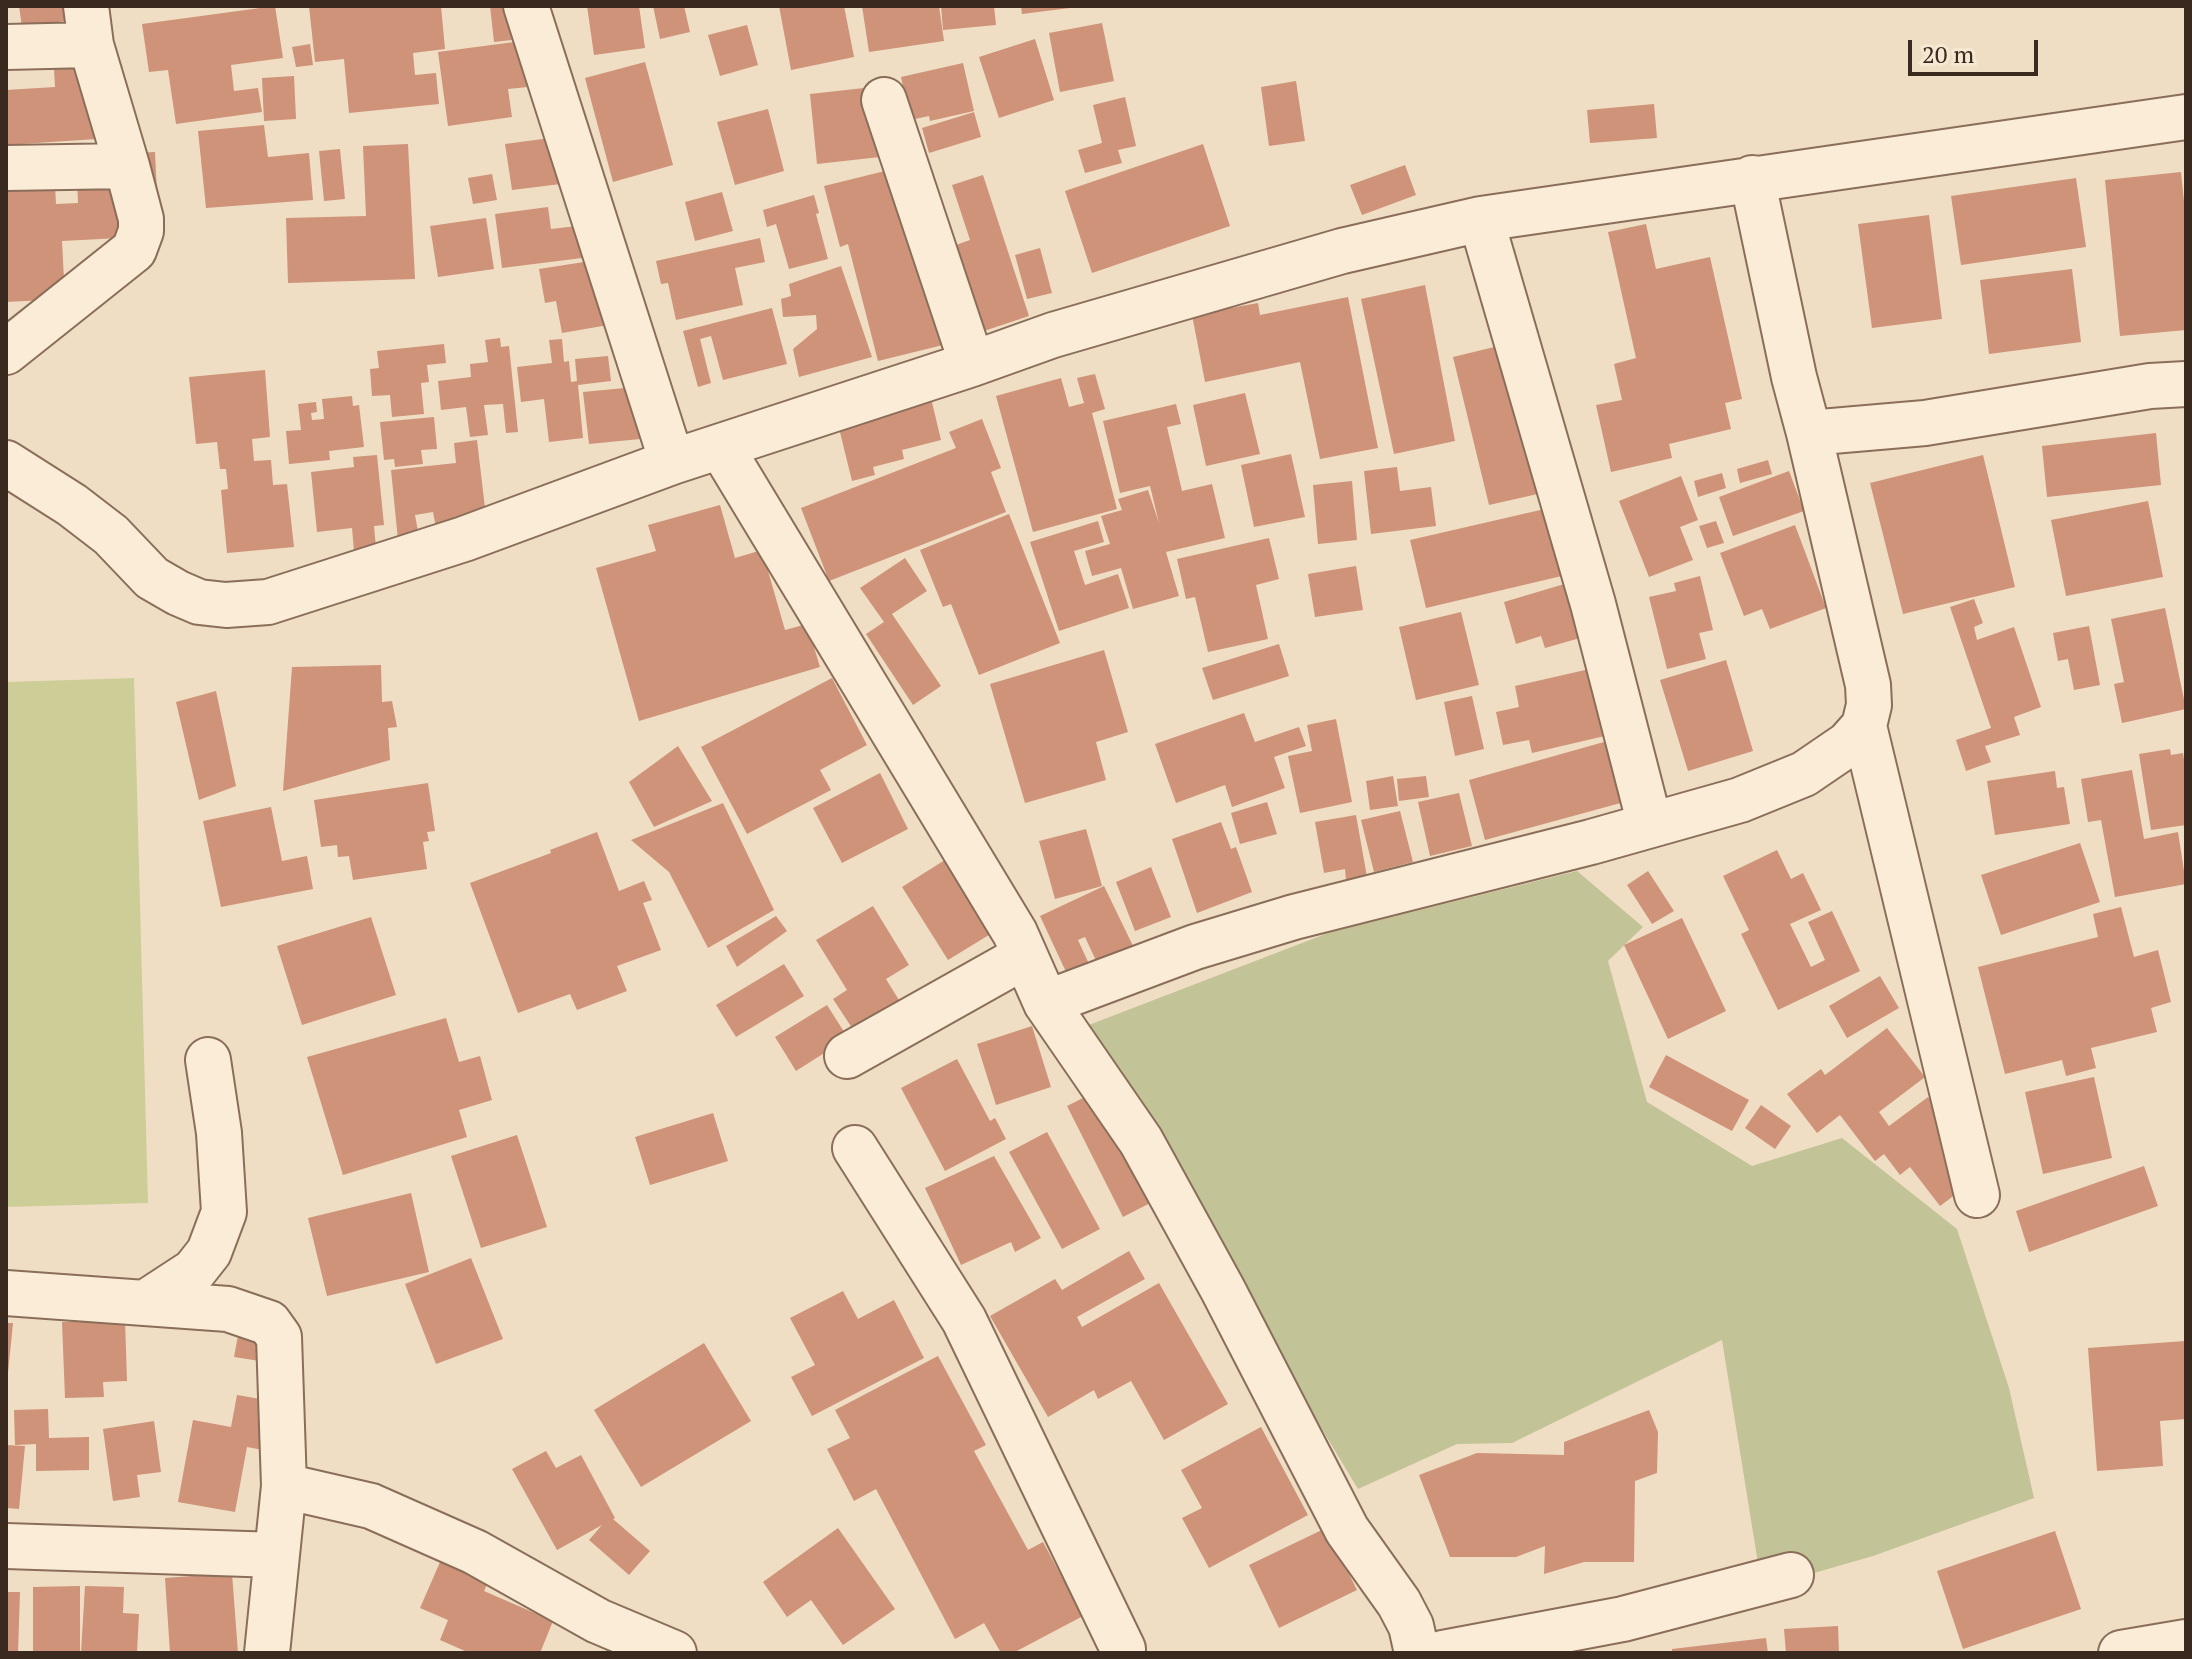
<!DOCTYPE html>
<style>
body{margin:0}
#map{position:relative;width:2192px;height:1659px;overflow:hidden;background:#efdec4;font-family:"PT Serif",serif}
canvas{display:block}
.frame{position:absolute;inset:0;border:8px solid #3a291e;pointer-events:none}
.scale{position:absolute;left:1908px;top:40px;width:130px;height:36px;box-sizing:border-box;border:4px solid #3a291e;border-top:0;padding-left:10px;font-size:24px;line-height:28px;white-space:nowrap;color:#3a291e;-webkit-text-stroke:6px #f6e9d3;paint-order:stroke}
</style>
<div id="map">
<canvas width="2192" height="1659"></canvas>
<div class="frame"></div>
<div class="scale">20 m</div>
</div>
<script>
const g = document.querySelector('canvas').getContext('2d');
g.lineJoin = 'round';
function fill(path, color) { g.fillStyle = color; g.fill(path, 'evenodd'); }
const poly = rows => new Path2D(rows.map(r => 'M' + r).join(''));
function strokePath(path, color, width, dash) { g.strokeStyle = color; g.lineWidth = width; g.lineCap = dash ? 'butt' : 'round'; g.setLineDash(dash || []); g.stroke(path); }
const green = poly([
 [134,678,148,1203,6,1207,6,682]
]);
const cemetery = poly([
 [1577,871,1643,927,1608,961,1647,1102,1752,1166,1842,1138,1957,1229,2009,1388,2034,1498,1873,1556,1762,1588,1722,1340,1512,1443,1457,1444,1358,1489,1081,1028,1328,933]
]);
const building = poly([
 [19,6,71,6,73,20,22,27],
 [275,6,283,58,231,65,234,91,258,88,262,112,176,124,168,70,149,72,142,24],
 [309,6,441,6,445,49,413,53,415,75,436,73,439,104,349,113,344,59,315,62],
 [490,6,518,6,521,39,494,42],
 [587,6,639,6,645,48,594,55],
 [653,6,684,6,690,32,660,39],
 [779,6,844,6,854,57,791,70],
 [862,6,939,6,944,41,869,52],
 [941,6,994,6,996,25,943,30],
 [1021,6,1069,6,1070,8,1022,14],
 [1102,23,1114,81,1060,92,1049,33],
 [747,25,758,65,720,76,708,35],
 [1035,39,1054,100,999,118,979,57],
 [522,41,528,87,508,89,512,117,448,126,438,52],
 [310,44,313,65,296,67,292,47],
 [645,62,673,165,613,182,585,78],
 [963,63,974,111,930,121,929,116,910,120,901,77],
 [122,64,127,137,6,145,6,90,55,87,54,69],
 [294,76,296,119,264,121,262,78],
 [1296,81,1305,141,1269,146,1261,87],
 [873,87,880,157,817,164,810,94],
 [1125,97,1136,146,1118,150,1122,163,1085,173,1078,150,1102,143,1093,105],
 [1654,104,1657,138,1590,143,1587,110],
 [768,109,784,171,735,185,717,122],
 [974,112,981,137,929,153,922,128],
 [264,125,268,157,309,153,313,200,206,208,198,131],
 [580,134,585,181,512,190,505,144],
 [408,144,415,279,288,283,286,218,366,216,363,146],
 [1203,144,1230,226,1092,273,1065,191],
 [53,148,56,204,78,203,76,156,155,152,159,236,62,241,65,299,6,302,6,168],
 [340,149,345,199,324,201,319,151],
 [1405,165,1416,195,1362,215,1350,185],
 [885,171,891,194,911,189,943,345,878,361,848,244,840,247,824,186],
 [2181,172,2186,221,2186,330,2120,336,2105,180],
 [492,174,497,200,473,204,468,178],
 [983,175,1029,316,984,331,956,245,970,240,952,185],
 [2076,178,2086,247,1961,265,1951,196],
 [722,192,733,231,695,241,685,202],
 [814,195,819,213,816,214,828,259,789,269,776,224,767,227,763,210],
 [548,207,551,229,594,224,598,256,502,268,495,214],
 [1929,215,1942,319,1872,328,1858,224],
 [486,218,494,269,438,277,430,226],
 [1646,224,1656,269,1710,257,1742,399,1725,403,1731,429,1669,444,1672,458,1611,472,1596,405,1622,400,1614,364,1636,358,1608,232],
 [760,238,765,262,735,268,743,305,676,320,668,283,661,284,656,261],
 [1040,248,1052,293,1027,299,1015,255],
 [603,259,614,324,562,333,556,301,545,303,539,269],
 [841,266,872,357,799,377,793,349,817,329,816,315,783,317,781,299,791,296,789,284],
 [2072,269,2081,342,1989,354,1980,280],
 [1425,285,1455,441,1394,454,1361,299],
 [1348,297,1378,448,1320,459,1300,362,1205,382,1192,315,1258,303,1260,315],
 [772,308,787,364,723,380,711,336,700,339,711,383,698,387,683,331],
 [500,338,501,347,509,346,518,432,506,433,503,404,484,405,488,435,470,437,466,407,441,410,438,381,471,377,470,364,488,362,485,340],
 [562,339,564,362,569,361,571,382,577,381,575,359,608,356,611,381,578,385,583,438,549,442,544,399,521,402,517,367,552,363,549,340],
 [1515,342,1551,491,1489,505,1453,357],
 [444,344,446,363,427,365,429,382,421,383,424,414,392,417,390,395,372,396,370,369,379,368,377,351],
 [265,370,270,437,252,439,254,461,271,460,273,485,287,484,294,547,227,553,221,490,228,489,226,469,220,469,217,442,196,444,189,377],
 [1095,374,1105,409,1092,413,1117,509,1033,532,996,396,1061,378,1069,407,1084,403,1077,378],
 [635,387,640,439,589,444,583,392],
 [1245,393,1260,454,1206,466,1193,405],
 [930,394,941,440,902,450,904,459,873,467,875,475,852,481,836,416],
 [352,396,353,406,359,405,364,447,329,451,330,460,289,464,286,431,301,430,298,404,316,402,317,412,311,413,312,420,324,419,322,399],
 [1176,404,1181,424,1167,427,1182,491,1212,484,1225,538,1166,552,1179,596,1133,609,1121,568,1092,576,1085,551,1110,544,1101,516,1122,510,1118,499,1148,490,1159,523,1150,486,1120,493,1103,421],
 [434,417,437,449,421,450,423,464,395,467,394,459,384,460,380,422],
 [982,419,1001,468,991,472,1006,512,829,581,801,508,956,448,949,432],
 [2156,433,2161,485,2047,497,2042,446],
 [477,440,487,525,437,533,433,512,415,515,419,537,398,540,391,470,456,463,454,443],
 [1291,454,1305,517,1254,527,1241,465],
 [377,455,384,525,374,526,376,548,354,551,352,528,317,532,311,472,354,467,353,457],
 [1983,455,2015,587,1903,614,1870,483],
 [1768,460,1772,474,1740,483,1737,469],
 [1397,467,1400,491,1431,487,1436,526,1371,534,1364,471],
 [1789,471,1804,511,1733,536,1719,497],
 [1722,473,1726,488,1698,497,1694,481],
 [1681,476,1698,520,1680,527,1693,560,1649,577,1619,501],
 [1352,481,1357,540,1318,544,1313,485],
 [2148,501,2163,577,2066,596,2051,520],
 [720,505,735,558,762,550,785,630,807,624,820,667,639,721,596,568,656,551,648,525],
 [1549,508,1566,575,1426,608,1410,540],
 [1009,514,1060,643,979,675,951,604,943,607,920,550],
 [1098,521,1104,542,1074,551,1085,585,1118,574,1129,608,1059,631,1030,542],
 [1716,521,1724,543,1707,548,1699,526],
 [1795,525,1826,608,1770,629,1762,609,1744,616,1720,553],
 [1269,538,1279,579,1256,585,1268,639,1208,652,1195,597,1186,599,1177,559],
 [905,558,927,591,892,614,941,686,913,705,866,634,884,622,860,588],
 [1356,566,1363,610,1315,617,1308,574],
 [1700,576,1713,630,1699,633,1706,659,1667,669,1649,597,1676,591,1674,583],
 [1571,582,1587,636,1545,648,1541,636,1516,644,1504,602],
 [1974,599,1983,623,1974,627,1977,640,2014,627,2041,707,2014,717,2020,735,1985,746,1991,762,1966,771,1956,740,1991,728,1950,607],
 [2165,608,2186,709,2122,723,2114,684,2124,682,2111,619],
 [1461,612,1479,685,1416,700,1399,627],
 [2089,626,2100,685,2074,690,2068,659,2058,661,2053,633],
 [1279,644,1289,676,1213,700,1202,668],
 [1104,650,1128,732,1096,742,1106,780,1025,803,990,684],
 [1726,660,1753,751,1688,771,1660,680],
 [381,665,382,702,392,701,397,727,388,728,390,760,283,791,292,667],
 [1594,668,1609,735,1532,753,1529,740,1503,745,1496,712,1519,707,1515,686],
 [832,678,867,745,820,770,831,790,747,834,701,747],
 [216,691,236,786,199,800,176,702],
 [1472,696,1484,749,1455,756,1444,702],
 [1244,713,1255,742,1299,727,1306,746,1274,757,1285,788,1232,807,1225,785,1176,803,1155,744],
 [1336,719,1352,802,1300,813,1288,756,1312,751,1307,725],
 [1611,740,1628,801,1485,840,1469,780],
 [678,746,712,801,654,827,629,782],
 [2170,749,2171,755,2183,753,2186,773,2186,825,2151,830,2139,754],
 [2132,770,2144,839,2178,832,2186,884,2115,897,2101,820,2088,822,2081,779],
 [2055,771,2057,788,2064,787,2070,824,1995,835,1987,781],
 [880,773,908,829,842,863,813,808],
 [1393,776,1398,806,1370,810,1366,781],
 [1426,776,1429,797,1399,801,1397,779],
 [428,783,435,831,427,832,429,841,423,842,427,869,353,880,349,856,338,857,337,845,321,847,314,800],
 [1459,793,1472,846,1430,856,1418,802],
 [1267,802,1277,834,1240,844,1231,813],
 [723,803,774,910,708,948,669,872,631,840],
 [271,807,282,861,307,856,313,889,221,907,203,821],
 [1400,811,1413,862,1374,872,1361,820],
 [1356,815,1367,877,1346,880,1345,869,1324,873,1315,822],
 [1221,822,1231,849,1236,847,1252,892,1197,913,1172,839],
 [1086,829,1102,886,1055,899,1039,841],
 [597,832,619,891,644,881,652,900,643,903,661,950,617,966,627,991,577,1010,570,994,518,1013,470,883,551,853,550,850],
 [2080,843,2100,902,2001,935,1981,875],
 [1777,850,1791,879,1803,873,1821,910,1790,924,1811,967,1825,960,1808,922,1832,911,1860,971,1778,1010,1741,934,1749,930,1723,876],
 [956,853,1002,927,948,960,902,887],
 [1151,867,1171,917,1135,931,1116,882],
 [1648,871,1674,911,1652,924,1627,885],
 [1104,886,1135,950,1099,967,1085,937,1078,940,1089,964,1067,974,1040,916],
 [873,906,909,965,886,979,902,1005,856,1034,833,999,847,990,816,940],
 [2121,907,2134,957,2158,950,2171,1002,2151,1008,2157,1032,2091,1048,2096,1068,2066,1076,2062,1060,2005,1074,1978,967,2098,937,2093,914],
 [776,916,787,931,737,967,726,946],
 [371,917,396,995,302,1025,277,946],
 [1682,918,1726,1011,1668,1039,1624,945],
 [784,964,804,996,736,1037,716,1005],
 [1880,976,1899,1008,1847,1038,1829,1006],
 [827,1005,848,1038,796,1071,775,1037],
 [446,1018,459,1062,480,1056,492,1100,459,1110,467,1137,343,1175,307,1057],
 [1032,1026,1051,1087,996,1105,977,1044],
 [1887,1028,1925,1077,1879,1112,1889,1126,1928,1097,1955,1131,1964,1188,1940,1206,1910,1167,1900,1175,1884,1154,1875,1161,1840,1115,1817,1133,1787,1094,1821,1069,1825,1075],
 [1666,1055,1749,1100,1732,1131,1649,1087],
 [957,1059,990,1121,995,1118,1006,1139,945,1171,901,1088],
 [2094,1077,2112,1158,2043,1174,2025,1092],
 [1093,1093,1160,1198,1123,1217,1067,1106],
 [1761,1105,1791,1126,1775,1149,1745,1128],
 [713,1113,728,1161,650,1185,635,1137],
 [1047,1132,1100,1229,1062,1249,1009,1152],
 [517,1135,547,1227,481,1248,451,1156],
 [994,1156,1041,1238,1015,1252,1011,1242,961,1265,925,1188],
 [2144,1166,2158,1206,2029,1252,2016,1211],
 [411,1193,429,1272,327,1296,308,1218],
 [1129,1251,1145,1279,1077,1317,1082,1327,1159,1283,1228,1404,1164,1440,1131,1381,1098,1399,1094,1390,1048,1417,990,1316,1055,1279,1062,1290],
 [471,1258,503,1339,436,1364,405,1284],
 [843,1291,858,1319,894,1300,924,1358,812,1416,791,1377,815,1365,790,1318],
 [125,1320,127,1381,103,1382,104,1397,65,1398,62,1322],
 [6,1323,13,1323,8,1373,6,1373],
 [240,1325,265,1330,260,1361,234,1357],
 [2185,1341,2186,1419,2160,1421,2163,1466,2097,1471,2088,1348],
 [704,1343,751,1421,641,1487,594,1410],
 [938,1356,986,1445,974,1451,1028,1550,1043,1542,1083,1616,1013,1653,1001,1653,984,1623,955,1639,876,1489,854,1501,827,1449,850,1438,835,1410],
 [237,1395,272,1401,263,1450,247,1447,235,1512,178,1502,193,1420,231,1427],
 [48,1409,49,1438,89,1437,89,1470,36,1471,36,1444,15,1445,14,1410],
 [1649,1410,1658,1432,1657,1473,1635,1481,1634,1562,1584,1562,1544,1574,1545,1546,1516,1557,1450,1557,1419,1475,1477,1453,1564,1455,1564,1442],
 [154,1421,161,1472,137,1475,140,1497,113,1501,103,1429],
 [1261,1427,1308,1515,1209,1568,1182,1518,1202,1508,1181,1470],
 [6,1445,25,1446,19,1509,6,1508],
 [546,1451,556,1468,581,1455,615,1518,613,1519,650,1551,629,1575,589,1540,602,1525,557,1550,512,1469],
 [838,1528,895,1609,843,1645,811,1600,787,1617,763,1582],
 [1326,1528,1357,1590,1279,1628,1249,1565],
 [2055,1531,2081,1609,1963,1649,1937,1571],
 [447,1546,495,1567,484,1591,553,1621,540,1653,464,1653,465,1651,440,1640,448,1620,420,1608],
 [232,1573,238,1653,170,1653,165,1578],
 [80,1586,80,1651,33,1653,33,1587],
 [85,1586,124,1587,123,1613,139,1614,137,1653,81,1653],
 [6,1592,20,1592,18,1653,6,1653],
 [1838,1626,1839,1653,1786,1653,1784,1629],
 [1766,1638,1768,1653,1672,1653,1672,1649]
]);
const minor = poly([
 [526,6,672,462],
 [6,47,91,45],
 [884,100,972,364],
 [6,168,127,166],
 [1752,178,1794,377,1809,433,1925,423,2150,386,2186,384],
 [1481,219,1593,604,1650,825],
 [6,352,134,250,141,231,141,219,127,166,91,45,86,6],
 [721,447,1015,933,1046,1003,1141,1141,1223,1290,1347,1530,1399,1603,1411,1626,1417,1653],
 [6,463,72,505,111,535,152,578,178,593,199,602,226,605,268,602,464,539,672,462,972,364,1053,335,1342,251,1481,219,2186,117],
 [1864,726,1977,1195],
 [1046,1003,1195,947,1294,917,1591,842,1740,800,1804,774,1848,744,1864,726,1869,705,1868,685,1809,433],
 [847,1056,1025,956],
 [855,1148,964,1320,1123,1649,1122,1653],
 [6,1293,228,1309,269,1323,279,1337,284,1486,371,1506,475,1552,598,1621,674,1653],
 [145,1303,194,1271,209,1252,224,1212,219,1133,208,1060],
 [6,1546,277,1555],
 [267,1653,284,1486],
 [1442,1653,1623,1619,1791,1575],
 [2121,1653,2186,1642]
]);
fill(green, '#cdce97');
fill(cemetery, '#c2c396');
fill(building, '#ce9378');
strokePath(minor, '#8a6e5a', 48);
strokePath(minor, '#faecd7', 44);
</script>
